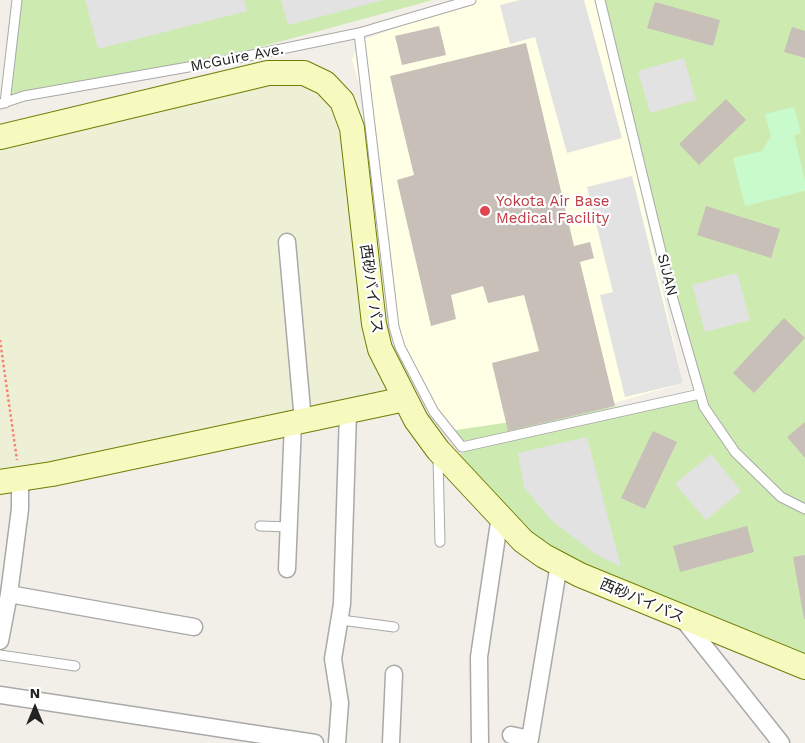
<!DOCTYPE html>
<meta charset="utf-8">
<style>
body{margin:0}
#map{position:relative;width:805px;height:743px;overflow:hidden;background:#f2efe9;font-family:"Work Sans",sans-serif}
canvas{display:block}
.north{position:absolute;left:10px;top:683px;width:50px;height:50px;-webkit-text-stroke:4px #fff;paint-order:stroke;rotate:0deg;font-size:14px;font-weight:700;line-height:20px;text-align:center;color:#222}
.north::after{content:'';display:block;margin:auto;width:18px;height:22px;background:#222;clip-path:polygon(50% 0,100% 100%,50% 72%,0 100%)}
</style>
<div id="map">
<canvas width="805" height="743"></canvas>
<div class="north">N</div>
</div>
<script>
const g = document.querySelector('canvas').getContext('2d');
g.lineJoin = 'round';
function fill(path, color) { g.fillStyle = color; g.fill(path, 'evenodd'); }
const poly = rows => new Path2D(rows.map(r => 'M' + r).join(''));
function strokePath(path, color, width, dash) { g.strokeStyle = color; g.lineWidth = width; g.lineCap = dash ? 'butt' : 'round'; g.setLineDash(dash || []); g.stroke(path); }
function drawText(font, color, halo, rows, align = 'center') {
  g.font = font + ' "Work Sans","Noto Sans JP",sans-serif'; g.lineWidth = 4.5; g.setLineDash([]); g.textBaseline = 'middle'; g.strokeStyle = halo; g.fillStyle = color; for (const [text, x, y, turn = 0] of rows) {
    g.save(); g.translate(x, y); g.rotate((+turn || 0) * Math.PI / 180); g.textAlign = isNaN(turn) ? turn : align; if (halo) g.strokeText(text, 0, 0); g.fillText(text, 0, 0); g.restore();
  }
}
const education = poly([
 [473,0,598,0,683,383,462,447,400,347,366,254,370,121,352,60,360,41]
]);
const farmland = poly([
 [284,72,342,101,366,254,405,399,0,478,0,148]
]);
const grass = poly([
 [16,0,433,0,205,62,5,103],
 [599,0,805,0,805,667,523,541,456,455,464,453,449,431,696,395]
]);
const park = poly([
 [794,107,801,133,794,135,805,181,805,191,745,206,733,158,762,151,771,136,765,114]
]);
const parking = poly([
 [85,0,244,0,247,11,98,49],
 [281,0,384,0,288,25],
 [520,0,584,0,622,138,567,153,535,37,510,44,500,5],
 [684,58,696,100,650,113,638,71],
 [632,176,683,383,625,397,600,295,613,292,587,187],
 [737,273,750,320,705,332,692,285],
 [587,437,621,567,594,553,551,520,524,487,518,453],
 [711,454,741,491,706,520,675,484]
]);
const building = poly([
 [655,2,720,20,713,46,647,28],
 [439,26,446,55,402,65,395,36],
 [792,27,805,31,805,58,784,52],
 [526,43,574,246,590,242,594,258,580,262,615,406,508,431,492,363,539,351,524,295,488,303,483,286,451,295,456,319,431,326,397,180,414,175,390,76],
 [726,99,746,120,699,165,679,144],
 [706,206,780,229,771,258,697,235],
 [784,318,805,338,754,393,733,373],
 [805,422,805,458,787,437],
 [653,431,677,442,645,509,621,498],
 [747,526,754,552,680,572,673,546],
 [805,555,805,619,804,619,793,557]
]);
const path = poly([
 [0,340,17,460]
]);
const lane = poly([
 [600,0,670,289,704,407,735,452,781,497,805,509],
 [359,33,394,327,400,347,434,412,462,447,700,394],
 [5,103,17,0],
 [0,104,24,96,228,60,359,33,471,0],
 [438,458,440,542],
 [260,526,289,527],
 [341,620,394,627],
 [0,655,75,666]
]);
const street = poly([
 [287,242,303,421],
 [287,569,293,423],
 [9,594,194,627],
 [682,618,781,743],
 [0,641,9,594,20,509,20,478],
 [0,695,315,743],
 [511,735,530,739,559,564],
 [337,743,340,703,333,659,342,604,348,412],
 [391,743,394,674],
 [480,743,479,657,500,516]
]);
const secondary = poly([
 [0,137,268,73,304,73,325,83,342,101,352,128,374,324,380,349,416,420,438,450,523,541,544,556,580,575,805,667],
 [0,482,52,474,405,399]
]);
const markers = [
 [485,211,6,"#e0444e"]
];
const streetNames = [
 ["McGuire Ave.",237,58,-11],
 ["SIJAN",667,275,76],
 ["西砂バイパス",371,289,82],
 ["西砂バイパス",642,601,23]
];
const healthNames = [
 ["Yokota Air Base",496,202],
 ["Medical Facility",496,219]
];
fill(education, '#ffffe5');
fill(farmland, '#eef0d5');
fill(grass, '#cdebb0');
fill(park, '#c8facc');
fill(parking, '#e2e2e2');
fill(building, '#c7bfb8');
strokePath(lane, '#a9a9a9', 11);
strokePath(street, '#a9a9a9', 19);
strokePath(secondary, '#707d05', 26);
strokePath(path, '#fa8072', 2.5, [2.5, 2.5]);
strokePath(lane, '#fff', 9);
strokePath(street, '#fff', 16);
strokePath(secondary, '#f7fabf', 24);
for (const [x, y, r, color] of markers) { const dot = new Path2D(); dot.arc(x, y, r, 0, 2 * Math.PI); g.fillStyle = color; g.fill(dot); strokePath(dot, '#fff', 2); }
drawText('15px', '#222', '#fff', streetNames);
drawText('15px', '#be3a42', '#fff', healthNames, 'left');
</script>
